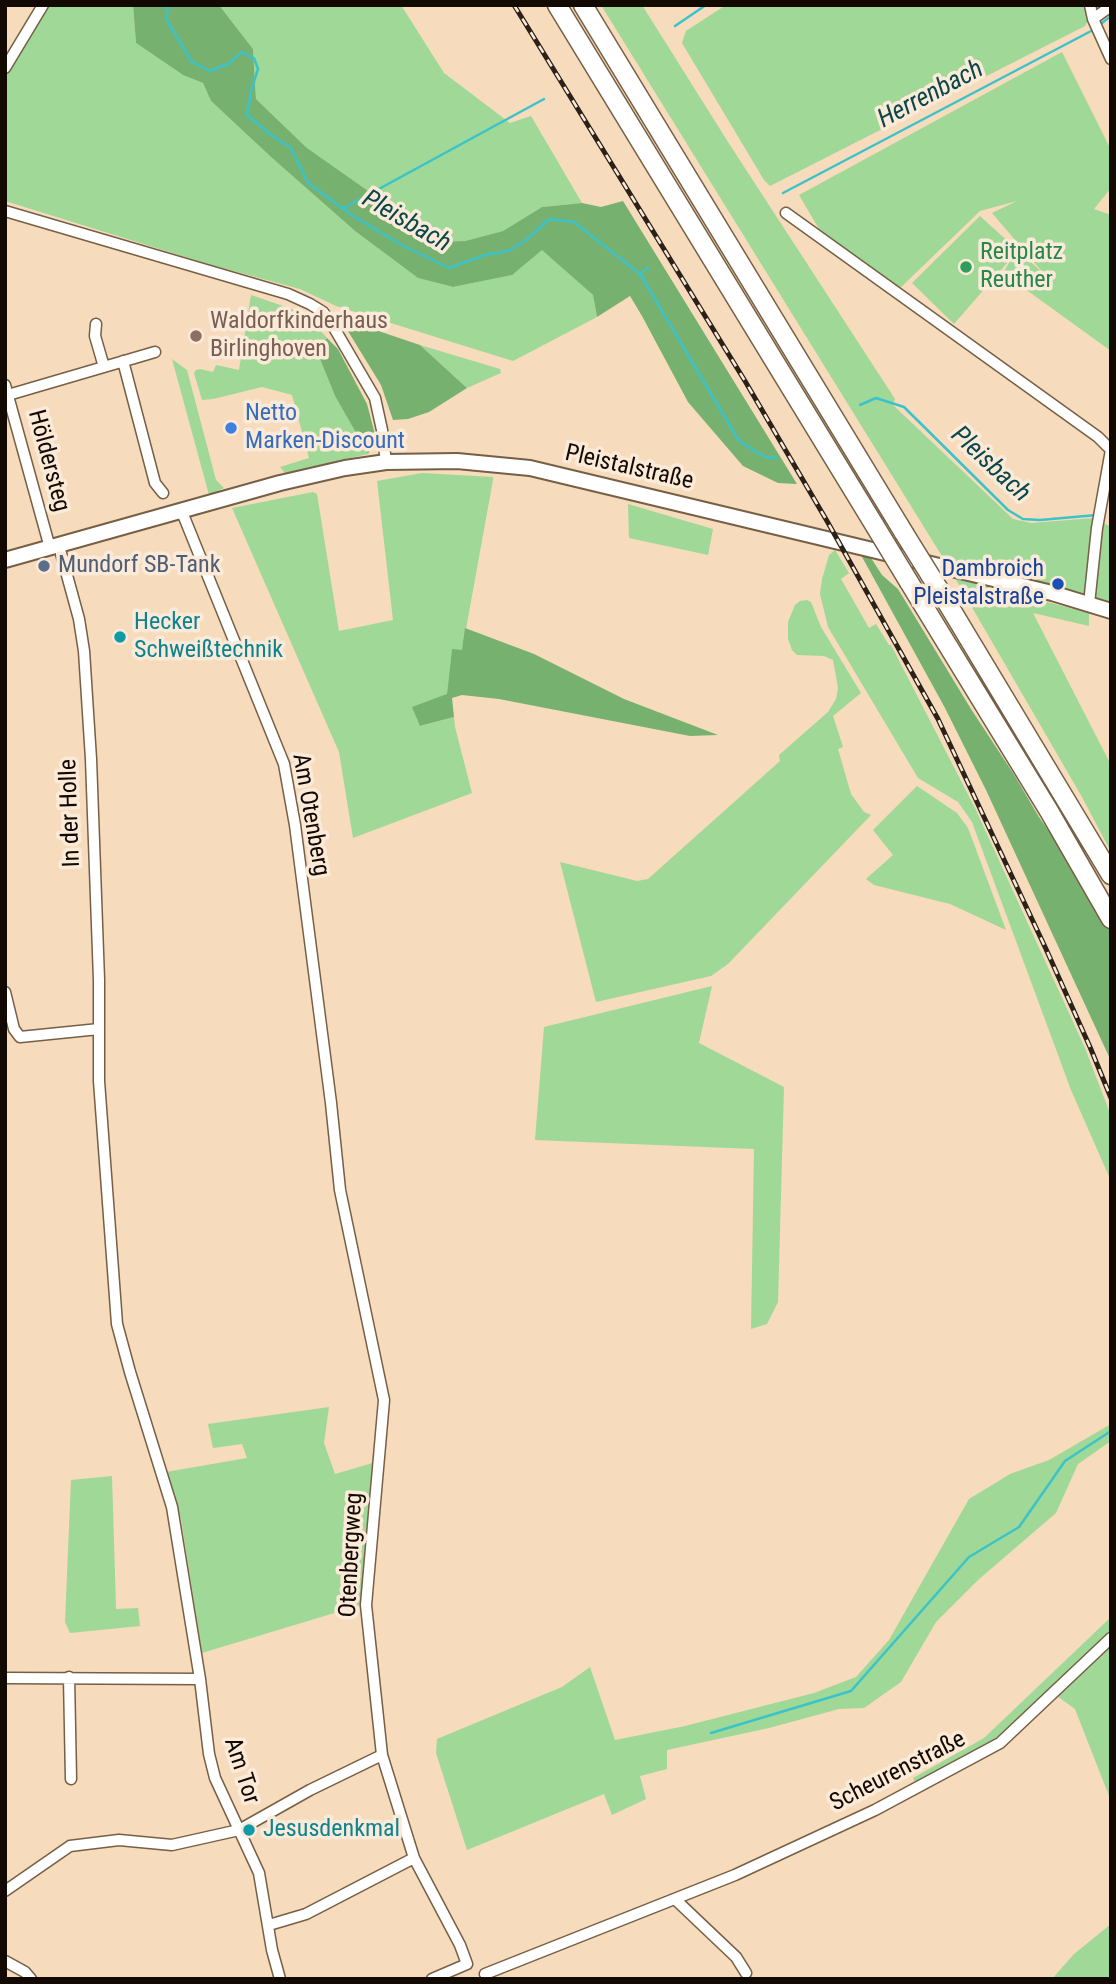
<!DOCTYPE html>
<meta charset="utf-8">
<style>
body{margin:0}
#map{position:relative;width:1116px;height:1984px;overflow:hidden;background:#f6dbbd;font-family:"Roboto Condensed",sans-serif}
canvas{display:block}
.frame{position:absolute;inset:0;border:7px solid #120902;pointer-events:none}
</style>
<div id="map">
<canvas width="1116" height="1984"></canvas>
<div class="frame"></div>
</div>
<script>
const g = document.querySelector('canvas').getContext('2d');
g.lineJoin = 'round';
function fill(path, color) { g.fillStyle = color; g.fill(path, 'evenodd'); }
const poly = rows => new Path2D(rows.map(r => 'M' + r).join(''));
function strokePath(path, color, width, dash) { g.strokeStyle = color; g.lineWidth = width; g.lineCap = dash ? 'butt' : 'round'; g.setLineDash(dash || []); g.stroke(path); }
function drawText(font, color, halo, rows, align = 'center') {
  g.font = font + ' "Roboto Condensed",sans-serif'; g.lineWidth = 7; g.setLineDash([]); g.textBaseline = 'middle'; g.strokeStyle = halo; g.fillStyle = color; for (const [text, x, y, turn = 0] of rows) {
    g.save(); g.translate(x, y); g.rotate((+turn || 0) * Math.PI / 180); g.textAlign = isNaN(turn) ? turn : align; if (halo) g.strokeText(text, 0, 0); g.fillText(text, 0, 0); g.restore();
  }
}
const green = poly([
 [48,5,133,5,136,43,183,75,203,83,211,101,271,157,355,231,418,278,453,287,511,275,542,249,593,295,597,317,513,361,336,306,300,289,211,265,5,201,5,79,13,62],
 [219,5,401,5,444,73,510,123,531,116,582,203,542,207,503,231,465,241,430,242,384,202,307,148,256,99,253,49],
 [601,5,642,5,728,142,895,399,893,405,1013,519,1031,523,1094,518,1111,527,1111,602,945,561],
 [726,5,1105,5,1090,17,1085,26,770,186,764,180,682,43,686,31],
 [1062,52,1111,150,1111,188,1094,209,1111,215,1111,351,1003,273,1013,256,954,324,912,283,980,216,1045,275,992,213,1017,201,980,211,896,292,819,229,799,195],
 [251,295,292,309,314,323,327,338,316,349,335,396,368,454,285,473,280,467,309,458,292,395,262,387,213,399,202,400,194,373,196,370,200,369,213,372,216,365,239,370],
 [420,345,500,369,501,373,467,388],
 [172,359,187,370,216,480,224,488,209,495],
 [422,473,493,477,493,480,462,651,452,650,447,695,421,726,454,717,455,727,472,793,353,838,339,752,232,508,313,492,317,494,339,631,393,620,377,481],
 [628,504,713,529,708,555,629,538],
 [835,550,849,573,841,579,869,628,876,624,889,645,891,645,975,808,1085,1048,1111,1116,1111,1181,1071,1090,972,822,958,802,918,778,828,627,820,594,822,579,829,555],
 [955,578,1089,613,1089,626,1033,613,1111,765,1111,852,1082,797],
 [807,600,811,602,821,627,861,693,833,716,843,747,838,749,851,794,864,812,871,815,728,964,711,976,596,1002,560,862,637,881,648,879,780,761,779,755,828,712,836,699,838,688,833,660,824,656,797,655,792,650,788,639,788,622,795,605,800,601],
 [917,786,957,813,968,828,1006,930,950,904,874,885,866,879,893,855,873,830],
 [712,986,699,1043,784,1087,778,1302,767,1324,751,1329,754,1149,535,1140,544,1027],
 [329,1407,324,1443,335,1474,376,1462,364,1604,202,1653,181,1519,166,1472,247,1458,242,1444,213,1448,208,1424],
 [1111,1424,1111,1441,1078,1464,1056,1513,978,1580,936,1622,901,1682,864,1708,839,1709,769,1728,667,1750,667,1769,640,1776,646,1799,612,1815,604,1794,467,1850,436,1753,437,1739,562,1687,590,1667,615,1740,685,1726,814,1693,856,1677,889,1640,969,1499,1010,1474,1049,1460],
 [112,1476,116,1609,138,1608,140,1626,70,1633,65,1622,71,1480],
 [1111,1617,1111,1633,996,1738,915,1782,913,1778,984,1738],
 [1111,1646,1111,1801,1075,1709,1057,1696],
 [1111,1924,1111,1979,1052,1979,1074,1954]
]);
const forest = poly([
 [133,5,219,5,253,49,256,99,307,148,384,202,430,242,465,241,503,231,542,207,582,203,601,207,623,201,797,484,778,483,743,466,688,402,642,316,630,296,597,317,593,295,542,250,512,275,453,287,418,278,355,231,271,157,211,101,203,83,183,75,136,43],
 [340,318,420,345,467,388,429,412,408,419,393,420,381,385],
 [327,338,338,349,367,404,376,438,368,454,335,396,316,349],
 [861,555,871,558,882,575,898,589,971,709,1013,773,1039,817,1078,873,1111,933,1111,1061,986,790,945,708],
 [465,628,534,654,624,699,718,735,690,736,499,699,462,695,452,698,454,717,420,726,412,707,447,694,452,649,462,650]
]);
const stream = poly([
 [168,5,166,19,192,62,210,71,228,64,242,52,254,58,258,69,251,91,247,115,271,135,291,148,308,183,350,214,400,244,449,268,485,255,508,251,526,240,549,219,574,222,640,274,739,441,765,457,777,458],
 [1102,23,1111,16],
 [675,26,706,5],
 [783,193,1093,30],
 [344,208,544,99],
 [640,274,648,268],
 [860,405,876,398,904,407,1008,510,1023,519,1040,520,1097,515],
 [711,1733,851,1691,969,1557,1019,1527,1065,1461,1111,1431]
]);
const street = poly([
 [1090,5,1093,19],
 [1111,6,1093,19,1111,59],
 [5,68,43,5],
 [5,211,288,294,310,304,323,312,333,326,375,398,382,430,386,462],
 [786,213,1098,437,1111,450],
 [96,324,95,336,104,367],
 [123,361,155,483,163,493],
 [5,385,50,548],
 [8,395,155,352],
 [182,512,284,764,295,825,331,1103,340,1190,384,1400,366,1605,382,1755,414,1858,460,1945,467,1964],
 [59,546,79,619,84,651,91,759,99,980,99,1081,117,1324,130,1372,172,1507,200,1679,209,1754,215,1778,259,1873,272,1950,280,1979],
 [1089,604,1097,528,1111,450],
 [5,992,14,1029,20,1037,99,1029],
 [69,1677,71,1779],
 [5,1678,200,1679],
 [5,1891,70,1846,119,1840,172,1845,239,1830,310,1790,382,1755],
 [676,1900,736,1957,746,1973],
 [269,1925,306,1914,414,1858],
 [5,1961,25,1972,31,1979],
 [485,1974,735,1875,875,1810,1000,1743,1111,1638],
 [432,1979,467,1964]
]);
const secondary = poly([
 [5,560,280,483,345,468,386,462,457,461,530,468,1052,593,1111,611]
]);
const highway = poly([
 [557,5,875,526],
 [583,5,904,533],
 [909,582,1049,811,1111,919],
 [940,591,1111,875]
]);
const rail = poly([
 [514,5,745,381,827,521,938,719,1046,949,1090,1047,1111,1098]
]);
const highwayBridge = poly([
 [875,526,909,582],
 [904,533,940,591]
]);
const markers = [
 [966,267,7,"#2e9e5b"],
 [196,336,7,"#8d6e63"],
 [231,428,7,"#3f7fe0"],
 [44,566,7,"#5c6f8a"],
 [1058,584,7,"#1a4fb4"],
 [120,637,7,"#0f9aa8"],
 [249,1830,7,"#0f9aa8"]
];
const leisureNames = [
 ["Reitplatz",980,253],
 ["Reuther",980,281]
];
const educationNames = [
 ["Waldorfkinderhaus",210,322],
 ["Birlinghoven",210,350]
];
const shopNames = [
 ["Netto",245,414],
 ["Marken-Discount",245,442]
];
const streetNames = [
 ["Höldersteg",48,461,75],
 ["Pleistalstraße",629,468,13],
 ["In der Holle",71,813,-92],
 ["Am Otenberg",310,815,80],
 ["Otenbergweg",352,1555,-87],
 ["Am Tor",241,1771,72],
 ["Scheurenstraße",898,1772,-27]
];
const serviceNames = [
 ["Mundorf SB-Tank",58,566]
];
const transitNames = [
 ["Dambroich",1044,570],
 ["Pleistalstraße",1044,598]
];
const cultureNames = [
 ["Hecker",134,623],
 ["Schweißtechnik",134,651],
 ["Jesusdenkmal",263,1830]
];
const waterNames = [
 ["Herrenbach",931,95,-28],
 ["Pleisbach",406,222,30],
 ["Pleisbach",990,465,43]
];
fill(green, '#9fd897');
fill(forest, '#77b16f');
strokePath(stream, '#3cc3c9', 2.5);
strokePath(street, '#765f44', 13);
strokePath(secondary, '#765f44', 18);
strokePath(highway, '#765f44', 21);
strokePath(street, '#fff', 10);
strokePath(secondary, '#fff', 14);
strokePath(highway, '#fff', 18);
strokePath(rail, '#2c2118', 5);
strokePath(rail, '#fbead8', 2.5, [8]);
strokePath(highwayBridge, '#765f44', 21, []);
strokePath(highwayBridge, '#fff', 18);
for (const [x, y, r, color] of markers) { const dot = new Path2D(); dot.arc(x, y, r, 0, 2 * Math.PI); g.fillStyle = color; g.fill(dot); strokePath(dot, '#fbead8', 2.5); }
drawText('24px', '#27864d', '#fbead8', leisureNames, 'left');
drawText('24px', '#785e54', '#fbead8', educationNames, 'left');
drawText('24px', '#366cbe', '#fbead8', shopNames, 'left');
drawText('24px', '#120902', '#fbead8', streetNames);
drawText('24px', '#4e5e75', '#fbead8', serviceNames, 'left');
drawText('24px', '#164399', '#fbead8', transitNames, 'right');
drawText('24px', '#0d838f', '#fbead8', cultureNames, 'left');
drawText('italic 26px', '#0b474a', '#fbead8', waterNames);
</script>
